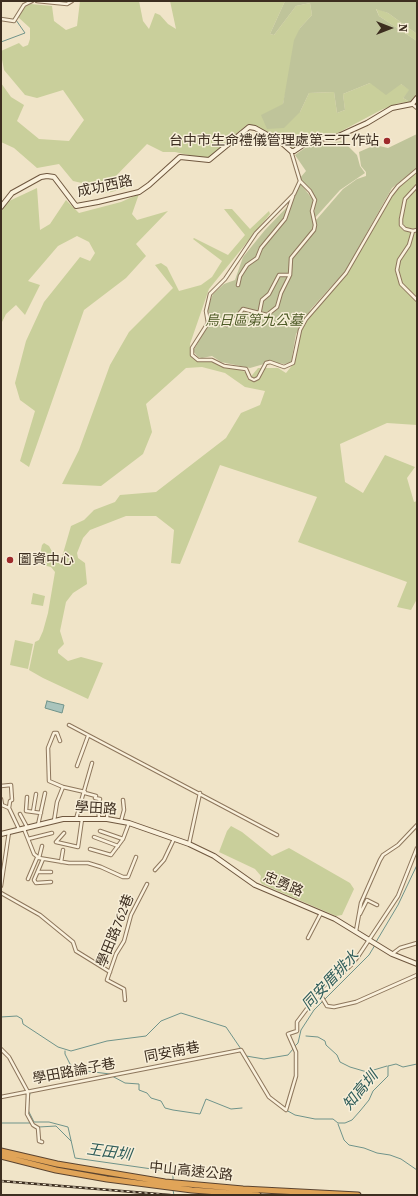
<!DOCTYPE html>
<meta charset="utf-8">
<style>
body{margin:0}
#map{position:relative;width:418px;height:1196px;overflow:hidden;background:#f0e4c8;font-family:"Source Serif 4",serif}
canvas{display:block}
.frame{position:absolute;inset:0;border:2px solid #3d2e20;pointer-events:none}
.north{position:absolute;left:370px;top:8px;width:40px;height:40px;-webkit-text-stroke:3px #f7eed8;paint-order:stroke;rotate:90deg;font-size:11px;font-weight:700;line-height:16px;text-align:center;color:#3d2e20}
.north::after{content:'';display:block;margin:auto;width:14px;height:18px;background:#3d2e20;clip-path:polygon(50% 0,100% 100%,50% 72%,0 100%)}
</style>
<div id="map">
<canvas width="418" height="1196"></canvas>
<div class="frame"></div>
<div class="north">N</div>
</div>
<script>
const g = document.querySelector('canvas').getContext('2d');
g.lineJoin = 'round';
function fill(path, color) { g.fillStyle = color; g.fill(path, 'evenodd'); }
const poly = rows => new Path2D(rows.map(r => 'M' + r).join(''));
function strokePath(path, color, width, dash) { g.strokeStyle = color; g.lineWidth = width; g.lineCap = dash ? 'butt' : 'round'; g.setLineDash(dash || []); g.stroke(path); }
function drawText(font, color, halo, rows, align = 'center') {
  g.font = font + ' "Source Serif 4","Noto Sans TC",serif'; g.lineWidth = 3; g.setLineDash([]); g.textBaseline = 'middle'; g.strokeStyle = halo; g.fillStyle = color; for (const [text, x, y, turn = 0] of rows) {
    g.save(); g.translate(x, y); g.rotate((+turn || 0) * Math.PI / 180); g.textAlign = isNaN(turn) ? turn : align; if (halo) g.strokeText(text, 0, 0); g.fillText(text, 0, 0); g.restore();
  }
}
const green = poly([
 [80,1,139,1,143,21,149,29,155,13,160,15,168,24,176,29,170,1,285,1,270,34,274,35,296,6,310,3,312,15,300,28,283,104,300,112,309,93,334,92,337,113,345,110,343,94,370,83,401,84,410,90,403,98,410,102,399,103,381,110,334,135,317,135,307,138,291,149,279,138,248,124,207,159,175,152,163,152,147,144,113,179,127,188,107,193,95,186,73,181,59,164,37,168,14,148,1,142,1,83,11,97,24,105,17,121,39,139,69,141,84,120,63,90,37,98,25,95,4,70,1,54,1,51,19,43,23,47,28,45,30,39,30,28,18,17,25,7,31,4,52,6,54,21,66,30,77,26],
 [376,8,388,13,417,34,417,41,379,16],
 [417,171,417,184,404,199,399,218,400,227,403,230,414,233,417,232,417,425,387,423,340,444,345,482,363,493,385,455,415,467,407,478,414,502,417,501,417,599,411,610,397,607,407,582,298,542,317,497,220,465,180,564,171,563,174,530,156,516,126,516,90,530,83,538,77,553,78,558,85,563,87,584,73,593,66,602,60,631,64,644,58,650,58,653,68,661,81,657,103,663,88,699,43,678,29,670,35,642,39,640,43,631,48,613,55,572,51,567,38,564,42,545,44,543,49,546,55,557,62,557,71,526,84,520,94,510,115,502,120,495,156,492,226,438,241,413,260,405,265,391,245,387,225,373,202,367,186,368,146,404,152,432,143,454,101,486,62,484,79,450,110,365,129,332,173,288,155,265,161,263,167,267,179,291,201,285,212,277,222,261,193,239,194,238,228,255,245,235,224,209,232,209,250,229,269,211,270,214,209,289,190,344,191,355,201,362,215,362,246,372,248,380,258,368,278,368,286,373,294,363,299,335,313,310,347,271,377,222,394,188],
 [37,188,40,230,50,224,66,200,79,213,121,202,139,194,132,214,137,220,168,211,136,244,146,256,126,278,84,310,29,467,20,461,35,411,20,400,15,383,26,341,44,302,80,257,90,261,95,253,89,242,77,236,58,246,28,281,40,285,25,315,16,305,6,314,1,324,1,212,7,202],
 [417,188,417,229,414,230,405,228,402,221,406,200],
 [33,593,45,596,43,606,31,604],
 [15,640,33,644,28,669,10,665],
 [231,826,242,832,272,856,289,848,350,883,354,889,342,915,336,916,262,884,260,881,261,876,255,869,219,852,227,831]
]);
const cemetery = poly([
 [285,1,417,1,417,34,388,13,376,9,379,16,417,41,417,97,410,102,403,98,409,90,401,84,386,95,370,83,343,94,345,110,337,113,334,92,309,93,300,112,284,128,267,129,261,115,283,104,294,40,300,28,312,15,310,3,296,6,274,35,270,34],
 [417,134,417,168,392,188,346,270,311,309,296,334,291,363,284,364,271,362,250,368,221,362,212,356,202,358,198,357,193,351,209,324,208,306,213,294,224,284,235,280,243,257,265,230,287,207,301,184,313,200,314,221,317,219,343,189,357,179,366,176,366,172,361,166,359,152,375,145,388,148],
 [343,141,357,155,360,166,365,173,340,190,314,219,315,199,300,178,306,171,295,155,305,148,314,145]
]);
const water = poly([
 [47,701,64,705,62,713,45,708,47,701]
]);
const stream = poly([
 [54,2,61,1],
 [25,3,27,1],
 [14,18,18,12],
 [1,42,25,33,16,20],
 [376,942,398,905,417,865],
 [1,1017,17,1016,22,1019,23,1024,58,1047,71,1051,107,1041,146,1036,161,1021,181,1013,226,1027,241,1049],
 [306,1036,318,1037,325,1041,326,1045,337,1055,340,1062,350,1067,367,1072,387,1066],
 [295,1046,298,1043,301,1030,314,1010,369,955,375,945],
 [1,1047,10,1056,18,1071],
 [65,1051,65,1054,70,1064,78,1070,110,1074],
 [246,1056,264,1059,288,1055,293,1049],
 [112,1076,125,1083,139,1084,139,1090,147,1093,151,1098,161,1101,165,1108,173,1110,200,1114,206,1099,231,1109,242,1108],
 [28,1105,30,1093],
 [28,1110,34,1122,49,1122,68,1127,75,1158,173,1172,173,1180],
 [286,1110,295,1115,315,1119,333,1119,338,1123,345,1123,352,1120,360,1111,369,1100,373,1091,388,1076,388,1066,396,1064,403,1067,417,1064],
 [1,1123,30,1123],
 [338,1124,344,1140,349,1145,364,1148,377,1153,390,1155,401,1159,417,1170],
 [39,1127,56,1126,71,1141],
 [173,1190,174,1195]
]);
const street = poly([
 [37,1,67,4,72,1],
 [1,19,14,21,24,5,32,1],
 [412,104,417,108],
 [291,151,300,181,310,191,315,200,312,211,315,225,314,230,291,258,290,275,281,293,277,307,267,315,243,309,232,323,227,325,214,322,208,323,192,348,192,355,198,360,212,360,224,366,246,369,250,378,254,380,258,378,266,363,270,362,284,367,293,363,300,330,306,319,346,273,391,195,398,186,417,170],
 [417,186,405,199,401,219,401,225,405,229,413,231,417,230],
 [413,231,409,245,399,260,397,270,401,284,417,300],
 [238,285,240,276,247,265,257,258,261,248,285,219,293,196],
 [259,315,262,300,269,294,279,275,290,275],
 [208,323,206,311,210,294,225,279,256,233,294,194,300,181],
 [69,725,277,835],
 [60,741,57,733,54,733,48,748,49,781,63,787,85,792],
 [77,766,88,736],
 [1,786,11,785,12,800,10,801,9,808,19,829],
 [85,793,96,796,95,798,100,799,98,806,99,818],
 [27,797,26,811,41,813],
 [1,799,2,805,9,808],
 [33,812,36,794],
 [20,814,27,827],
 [76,819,92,763],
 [107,819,108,805],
 [54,821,57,802,63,787],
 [121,821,124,810,123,800],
 [38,825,45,793],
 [24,829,34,854,39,858,69,863,88,863,101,867,123,877,128,877,136,857],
 [100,831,123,839],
 [64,833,56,842,78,847,82,819],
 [94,837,118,846],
 [28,839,52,833],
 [189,844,200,793],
 [90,849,111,855,123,839,129,823],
 [39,858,42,846],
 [43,859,34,880,36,883,51,882],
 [61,862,63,850],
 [155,870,164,860,174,839],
 [38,872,51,872],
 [28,879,37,858],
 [1,886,9,832],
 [1,893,40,915,73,942,76,951,110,972],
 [360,914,367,900,377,905],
 [356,931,361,903,380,860,383,855,398,845,417,825],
 [308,938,321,913],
 [392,954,400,948,417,943],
 [321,996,327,1006,334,1007,356,1002,417,975],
 [125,1000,124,989,107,980,116,954,124,941,131,915,147,884],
 [1,1049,9,1057,28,1092,27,1114,33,1125,38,1128,39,1141,42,1142],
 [1,1097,241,1050,269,1097,286,1110,296,1076,296,1052,288,1034,297,1031,297,1022,312,1002,352,964,359,955,398,896,417,848]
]);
const secondary = poly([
 [1,207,12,193,41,177,47,176,54,177,76,206,98,202,139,192,149,185,180,157,209,160,249,127,255,128,282,143,291,151,294,151,312,139,334,138,367,123,392,108,412,104,417,98],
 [1,834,63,819,107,819,129,823,189,844,214,856,255,885,335,919,392,954,417,964]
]);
const highway = poly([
 [1,1151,57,1164,165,1182,243,1189,358,1195],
 [1,1156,56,1170,107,1179,192,1190,258,1195]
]);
const rail = poly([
 [1,1181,170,1195]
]);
const markers = [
 [387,141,4,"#9e2a2b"],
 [10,560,4,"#9e2a2b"]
];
const poiNames = [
 ["台中市生命禮儀管理處第三工作站",379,141],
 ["圖資中心",18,560,"left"]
];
const streetNames = [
 ["成功西路",105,187,-12],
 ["學田路",96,809,3],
 ["忠勇路",283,885,23],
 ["學田路762巷",116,931,-68],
 ["同安南巷",172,1053,-11],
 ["學田路論子巷",74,1072,-11],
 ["中山高速公路",191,1172,6]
];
const parkNames = [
 ["烏日區第九公墓",254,321]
];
const waterNames = [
 ["同安厝排水",331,981,-47],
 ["知高圳",361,1091,-50],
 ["王田圳",109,1153,8]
];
fill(green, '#c9cf9b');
fill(cemetery, '#bfc49a');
fill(water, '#a9c4bc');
strokePath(water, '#6f938a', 1);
strokePath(stream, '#6f938a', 1);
strokePath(street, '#8d765c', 4.5);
strokePath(secondary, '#6f573f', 6);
strokePath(highway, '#5b4430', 7);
strokePath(street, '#faf1dc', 2.5);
strokePath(secondary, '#faf1dc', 4);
strokePath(highway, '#e0a458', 5);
strokePath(rail, '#3d2e20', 2.5);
strokePath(rail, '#f7eed8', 1, [3]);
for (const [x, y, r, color] of markers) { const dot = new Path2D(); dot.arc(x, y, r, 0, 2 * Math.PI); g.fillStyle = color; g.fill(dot); strokePath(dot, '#f7eed8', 1.5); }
drawText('14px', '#3d2e20', '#f7eed8', poiNames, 'right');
drawText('14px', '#3d2e20', '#f7eed8', streetNames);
drawText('italic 14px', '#4d5a26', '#f7eed8', parkNames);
drawText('italic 15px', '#2f5d5a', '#f7eed8', waterNames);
</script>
